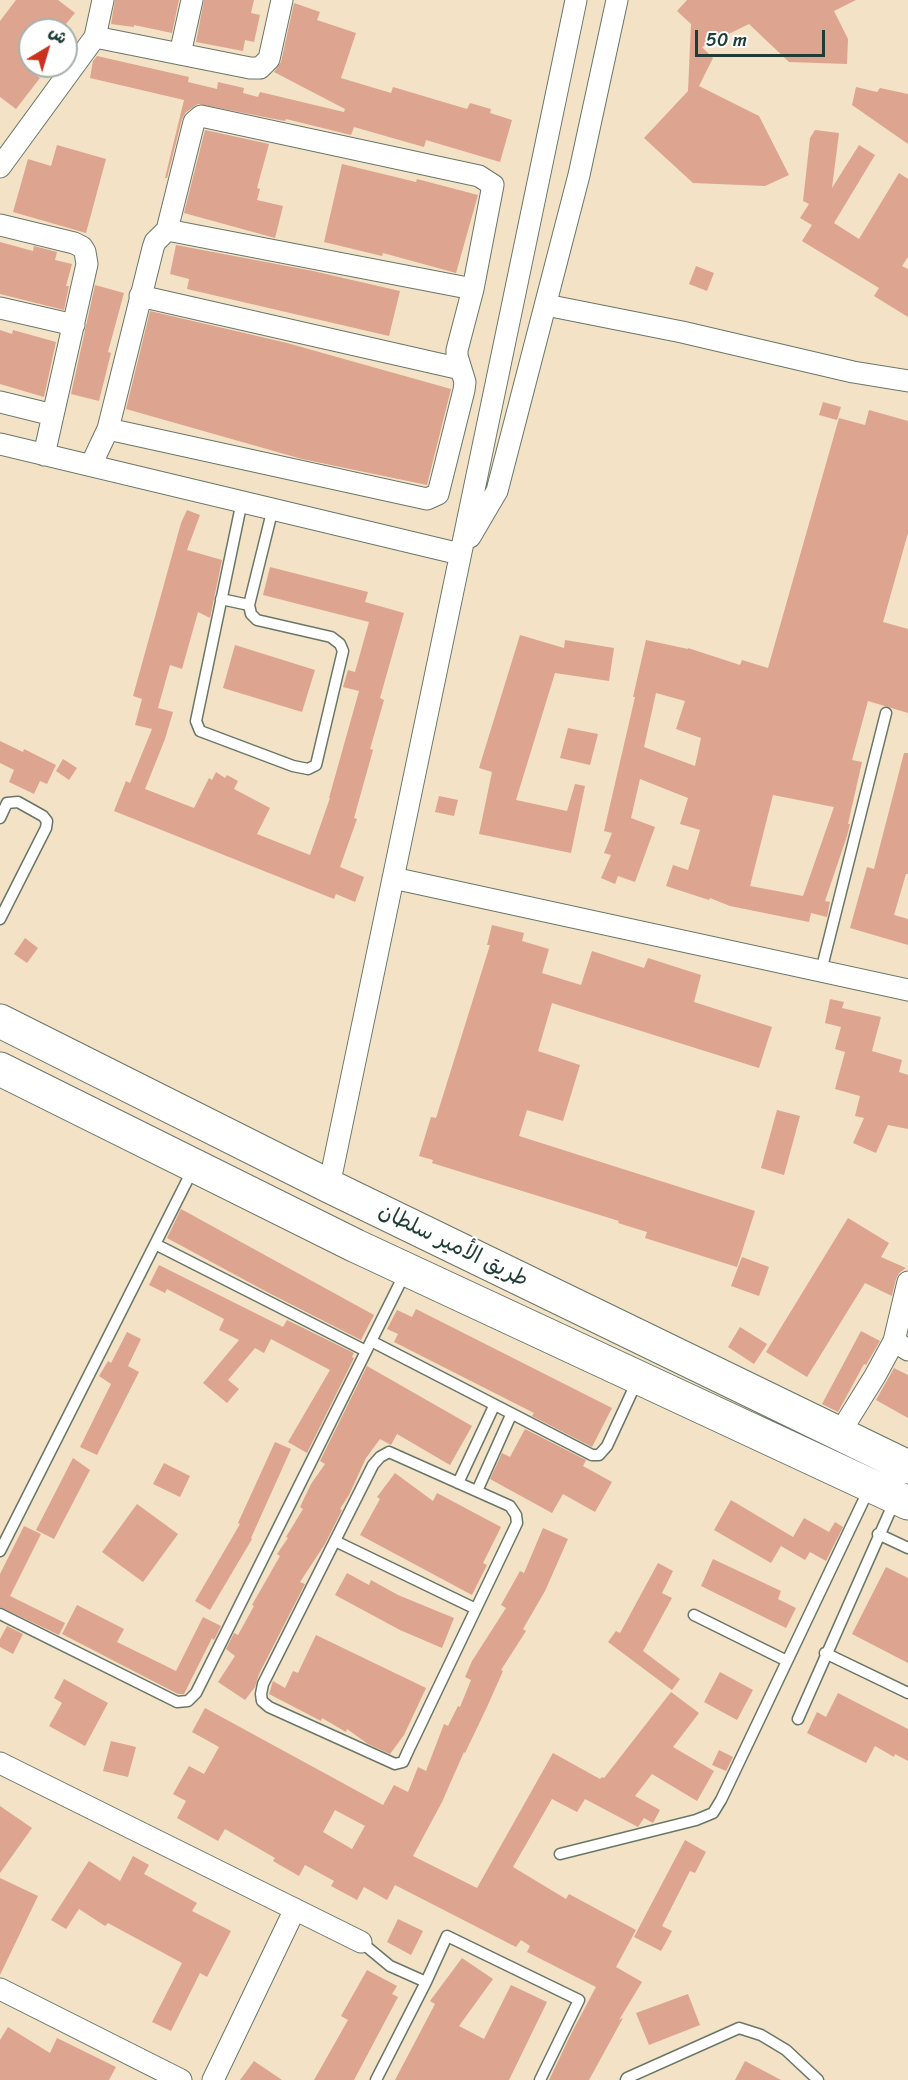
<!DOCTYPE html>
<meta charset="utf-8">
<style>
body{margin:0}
#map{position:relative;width:908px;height:2080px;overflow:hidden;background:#f3e2c6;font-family:Sriracha,"Playpen Sans Arabic",sans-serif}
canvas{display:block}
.north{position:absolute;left:18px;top:18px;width:60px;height:60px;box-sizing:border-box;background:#fff;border:2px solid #a5b1ae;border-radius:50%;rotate:38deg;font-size:16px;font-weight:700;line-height:24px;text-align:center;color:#1f3d34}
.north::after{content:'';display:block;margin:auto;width:21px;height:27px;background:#c8321e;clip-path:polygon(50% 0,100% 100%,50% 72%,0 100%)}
.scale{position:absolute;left:695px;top:30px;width:130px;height:27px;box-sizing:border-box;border:3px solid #1f3d34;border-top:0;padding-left:8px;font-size:18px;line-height:21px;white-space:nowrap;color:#1f3d34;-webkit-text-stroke:4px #fff;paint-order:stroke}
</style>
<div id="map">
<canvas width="908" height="2080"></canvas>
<div class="north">ش</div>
<div class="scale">50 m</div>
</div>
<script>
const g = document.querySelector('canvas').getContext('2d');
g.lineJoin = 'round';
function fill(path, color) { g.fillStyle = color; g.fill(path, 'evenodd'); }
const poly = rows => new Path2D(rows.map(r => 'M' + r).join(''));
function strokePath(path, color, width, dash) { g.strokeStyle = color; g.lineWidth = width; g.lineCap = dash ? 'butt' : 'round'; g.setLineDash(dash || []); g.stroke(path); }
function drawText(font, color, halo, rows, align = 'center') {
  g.font = font + ' Sriracha,"Playpen Sans Arabic",sans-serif'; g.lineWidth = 4.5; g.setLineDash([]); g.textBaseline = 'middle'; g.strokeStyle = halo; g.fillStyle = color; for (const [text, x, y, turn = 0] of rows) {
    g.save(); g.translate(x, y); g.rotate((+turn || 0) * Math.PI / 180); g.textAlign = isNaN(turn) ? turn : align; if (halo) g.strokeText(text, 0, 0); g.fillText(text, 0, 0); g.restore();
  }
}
const building = poly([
 [16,0,58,0,75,13,61,30,30,30,30,66,43,66,36,75,40,78,16,109,0,97,0,21],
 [115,0,179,0,172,33,134,25,134,27,111,24],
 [204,0,254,0,251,13,260,15,254,42,245,40,243,51,196,42],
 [687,0,856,0,834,11,848,39,847,64,789,62,749,24,702,47,713,58,699,86,759,116,789,175,765,186,693,183,644,138,688,91,691,24,677,11],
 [294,3,320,12,317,20,356,33,341,78,391,93,393,87,467,109,470,103,491,109,490,113,512,120,500,162,426,140,424,147,354,127,351,135,286,119,285,121,198,104,186,112,182,119,167,178,165,178,184,100,90,78,93,61,97,56,189,77,188,82,217,89,218,82,244,88,243,93,258,97,260,92,344,112,345,109,274,72,281,62],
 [856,87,877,92,880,88,908,94,908,144,852,105],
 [205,130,269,144,257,188,260,189,257,200,283,206,275,238,184,213],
 [815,130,839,133,832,188,859,145,875,155,834,223,859,239,899,173,908,179,908,257,902,266,908,269,908,317,874,296,879,288,802,241,812,225,800,218,809,204,803,201,810,138],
 [57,145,106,159,86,233,13,212,28,159,51,166],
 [342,164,416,182,417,179,478,195,456,273,383,253,382,256,324,242],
 [0,242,33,251,34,246,57,252,55,260,72,264,66,286,69,286,64,310,0,294],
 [176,245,313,271,400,291,389,336,187,289,189,279,170,274],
 [696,266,714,273,707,291,689,284],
 [95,285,124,293,108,352,111,353,99,401,71,394],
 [150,311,287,343,451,389,427,485,302,459,126,409],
 [0,330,12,334,13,330,56,342,44,397,0,384],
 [823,402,841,407,837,420,819,415],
 [869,410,908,421,908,533,883,622,908,629,908,713,868,701,852,760,862,762,848,824,850,824,847,836,825,901,830,902,827,917,811,913,809,922,730,906,710,898,709,900,666,886,673,865,688,870,700,830,680,824,688,798,640,779,631,818,655,827,635,882,618,876,615,884,601,878,611,855,604,853,612,833,604,831,635,697,633,697,646,640,688,649,688,648,740,665,742,660,768,668,839,418,865,425],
 [656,693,685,701,676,729,701,738,695,766,644,747],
 [773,795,834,807,803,896,750,886],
 [187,510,200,515,187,550,222,560,210,618,198,612,182,669,170,665,158,708,173,712,165,739,145,789,194,808,209,778,212,780,216,772,225,778,227,775,238,781,234,789,270,808,257,834,310,855,330,798,329,798,359,691,343,687,348,670,355,672,369,622,263,595,270,567,368,592,365,602,404,613,380,698,384,700,370,749,373,750,354,818,357,819,340,867,364,877,355,902,336,894,334,899,114,811,126,781,130,783,152,729,135,725,142,699,133,696,181,523],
 [520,635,564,648,565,640,614,648,609,681,555,673,516,800,567,811,575,784,585,786,571,853,479,834,492,772,479,768],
 [235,645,315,670,302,712,223,688],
 [568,728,598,734,590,765,560,758],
 [0,741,23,752,24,749,56,765,47,784,40,781,34,794,9,782,14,770,0,763],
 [904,753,908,753,908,874,906,874,894,915,908,919,908,945,850,928,867,867,874,869],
 [63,759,77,768,69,780,56,771],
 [439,796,458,800,454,816,435,812],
 [492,925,524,933,522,941,549,949,542,973,581,985,592,951,644,968,648,958,701,975,694,1002,772,1027,759,1068,552,1003,538,1051,580,1065,563,1121,527,1110,519,1136,755,1211,737,1267,645,1238,647,1232,618,1223,619,1221,432,1163,433,1160,419,1156,431,1117,436,1118,490,945,487,945],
 [25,938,38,948,27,963,14,954],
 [830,999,844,1002,842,1008,881,1017,872,1051,902,1060,899,1072,908,1075,908,1129,888,1125,876,1153,853,1143,864,1118,855,1116,860,1096,835,1089,845,1052,835,1049,841,1027,825,1023],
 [777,1110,800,1116,784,1175,761,1168],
 [181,1209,374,1315,361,1340,267,1292,167,1238],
 [848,1218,889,1243,881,1257,906,1268,899,1273,896,1279,892,1296,865,1283,807,1377,766,1352],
 [742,1257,769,1267,759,1296,731,1286],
 [159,1265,283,1327,287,1320,354,1353,352,1357,354,1358,307,1453,288,1442,330,1370,271,1339,264,1353,255,1348,228,1380,239,1389,227,1403,203,1383,239,1340,219,1330,224,1319,167,1289,165,1293,149,1285],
 [416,1309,612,1408,592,1447,532,1416,534,1413,394,1342,398,1334,387,1329,397,1310,412,1317],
 [740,1327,767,1344,754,1364,728,1347],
 [861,1331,880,1341,866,1365,864,1364,838,1412,822,1404],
 [127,1332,141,1339,128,1366,139,1372,97,1455,80,1447,111,1384,99,1376,108,1361,111,1363],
 [367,1366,472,1426,450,1465,397,1434,391,1445,380,1439,366,1458,349,1495,340,1509,342,1510,325,1544,300,1582,305,1584,259,1674,255,1687,245,1700,218,1682,235,1656,226,1649,234,1633,238,1635,254,1606,252,1605,280,1556,277,1554,288,1538,286,1537,303,1509,300,1507,311,1484,325,1464,320,1461],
 [894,1368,908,1375,908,1418,876,1400],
 [525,1429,586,1460,583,1466,612,1482,595,1512,563,1494,552,1513,490,1479,502,1453,510,1457],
 [275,1442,291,1449,251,1538,252,1539,210,1610,195,1601,240,1524,238,1523],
 [73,1458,90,1470,54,1539,36,1530],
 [164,1463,190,1476,180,1497,153,1484],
 [395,1473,433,1501,437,1493,501,1527,483,1563,487,1565,472,1595,360,1535,380,1499,377,1497],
 [731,1500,793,1537,804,1518,829,1532,835,1522,843,1527,826,1561,810,1552,805,1560,781,1546,771,1563,714,1530],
 [137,1504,178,1534,143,1582,102,1552],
 [24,1526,41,1534,10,1596,65,1623,59,1635,0,1607,0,1574],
 [543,1528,568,1539,545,1591,523,1629,526,1631,501,1670,503,1671,487,1707,465,1753,464,1752,442,1802,413,1856,477,1888,553,1753,600,1779,602,1777,604,1778,671,1692,699,1713,673,1747,714,1771,697,1801,652,1774,635,1796,660,1810,653,1823,644,1818,638,1827,585,1799,577,1812,552,1799,513,1867,566,1899,569,1894,636,1930,616,1967,642,1982,619,2020,623,2018,589,2080,549,2080,572,2032,596,1987,527,1952,530,1946,521,1940,516,1947,395,1885,387,1900,364,1887,357,1900,331,1886,334,1881,305,1865,299,1876,273,1861,275,1858,225,1829,218,1841,177,1818,186,1801,173,1794,189,1766,204,1774,219,1747,192,1732,205,1708,383,1805,394,1785,408,1792,418,1767,426,1771,444,1724,448,1726,458,1706,460,1707,471,1680,465,1677,472,1661,506,1608,501,1605,520,1571,524,1573],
 [335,1810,365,1826,352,1849,323,1832],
 [713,1559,781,1591,778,1599,796,1608,786,1628,701,1586],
 [658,1563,673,1571,662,1593,672,1598,643,1651,680,1679,672,1690,608,1642,616,1631,620,1633],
 [886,1567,908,1578,908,1663,852,1634],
 [347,1573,369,1585,371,1580,398,1595,454,1618,442,1648,400,1630,335,1595],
 [77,1605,124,1629,117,1642,176,1671,203,1617,221,1626,214,1640,212,1638,184,1694,178,1694,62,1634],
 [7,1626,23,1634,13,1654,0,1647,0,1639],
 [316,1635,426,1688,404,1735,390,1754,368,1744,347,1729,346,1732,322,1718,321,1721,269,1694,273,1681,285,1688,293,1671,298,1673],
 [720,1672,753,1690,737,1720,704,1702],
 [64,1679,108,1703,85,1746,49,1726,62,1703,54,1698],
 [838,1693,908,1729,908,1761,895,1754,894,1757,875,1746,866,1763,807,1733,817,1712,826,1717],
 [111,1741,136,1747,128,1777,103,1771],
 [719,1750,733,1757,726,1771,712,1765],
 [0,1806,32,1828,0,1873],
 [685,1840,706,1852,695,1873,690,1871,662,1926,672,1931,661,1951,634,1937],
 [133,1856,149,1865,144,1874,197,1903,192,1911,231,1931,207,1977,200,1973,171,2031,152,2022,182,1963,108,1923,105,1926,79,1909,66,1929,51,1920,89,1861,120,1881],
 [0,1878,38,1896,0,1975],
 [398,1919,423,1931,411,1955,387,1942],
 [462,1958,493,1979,459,2026,484,2039,511,1985,547,2002,509,2080,395,2080,435,2004,430,2001],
 [367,1970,397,1986,392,1994,398,1997,354,2080,314,2080,348,2020,341,2016],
 [688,1994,700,2025,649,2045,636,2013],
 [8,2027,50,2053,57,2038,116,2067,109,2080,0,2080,0,2040],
 [254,2061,282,2080,240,2080],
 [745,2061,781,2080,735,2080]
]);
const service = poly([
 [242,501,196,721,200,731,293,766,308,769,316,765,343,651,340,644,331,637,257,620,251,614,249,605,273,508],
 [221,599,249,605],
 [0,818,7,803,18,802,43,816,47,821,46,828,0,919],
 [821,971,886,713],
 [155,1244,366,1351],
 [371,1341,592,1455,599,1455,607,1446,638,1379],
 [389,1452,510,1506,516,1515,517,1523,408,1751,403,1762,395,1764,269,1707,262,1701,261,1694,263,1684,373,1465,380,1457,389,1452],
 [458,1483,494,1406],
 [477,1491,511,1415],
 [878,1534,908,1548],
 [335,1541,476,1609],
 [0,1551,193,1169],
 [0,1614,177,1702,188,1701,196,1693,405,1273],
 [694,1615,787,1661],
 [825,1653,908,1693],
 [798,1719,895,1500],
 [560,1854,696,1820,713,1813,721,1800,869,1489],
 [361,1942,390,1966,426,1982,447,1936,579,2000,540,2080],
 [376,2080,426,1982],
 [626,2080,627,2078,739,2028,761,2035,786,2050,818,2080]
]);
const minor = poly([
 [95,37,250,68,260,68,269,59,282,0],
 [180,54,192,0],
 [0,167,95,37,103,0],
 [0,225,74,243,82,247,85,252,87,264,44,455],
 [140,296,461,369],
 [546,305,682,332,853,372,908,381],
 [0,308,74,325],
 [0,402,53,415],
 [108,429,427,499,438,494,464,390,465,382,457,356,457,350,473,289,493,185,479,176,201,116,194,122,167,230],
 [0,444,460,554],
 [91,465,108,429,153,248,155,242,167,230,473,289],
 [470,537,497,491,579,175,617,0],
 [393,878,908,990],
 [329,1186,576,0],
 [908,1282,894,1341,908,1350],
 [839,1434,875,1376,894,1341],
 [0,1763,361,1942],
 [0,1989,181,2080],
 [213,2080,295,1909]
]);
const primary = poly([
 [0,1021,329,1186,908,1467],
 [0,1069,356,1246,908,1503]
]);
const streetNames = [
 ["طريق الأمير سلطان",453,1246,26]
];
fill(building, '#dda490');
strokePath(service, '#697767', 13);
strokePath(minor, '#697767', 23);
strokePath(primary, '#697767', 35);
strokePath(service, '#fff', 10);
strokePath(minor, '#fff', 21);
strokePath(primary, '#fff', 33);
drawText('22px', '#1f3d34', '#fff', streetNames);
</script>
